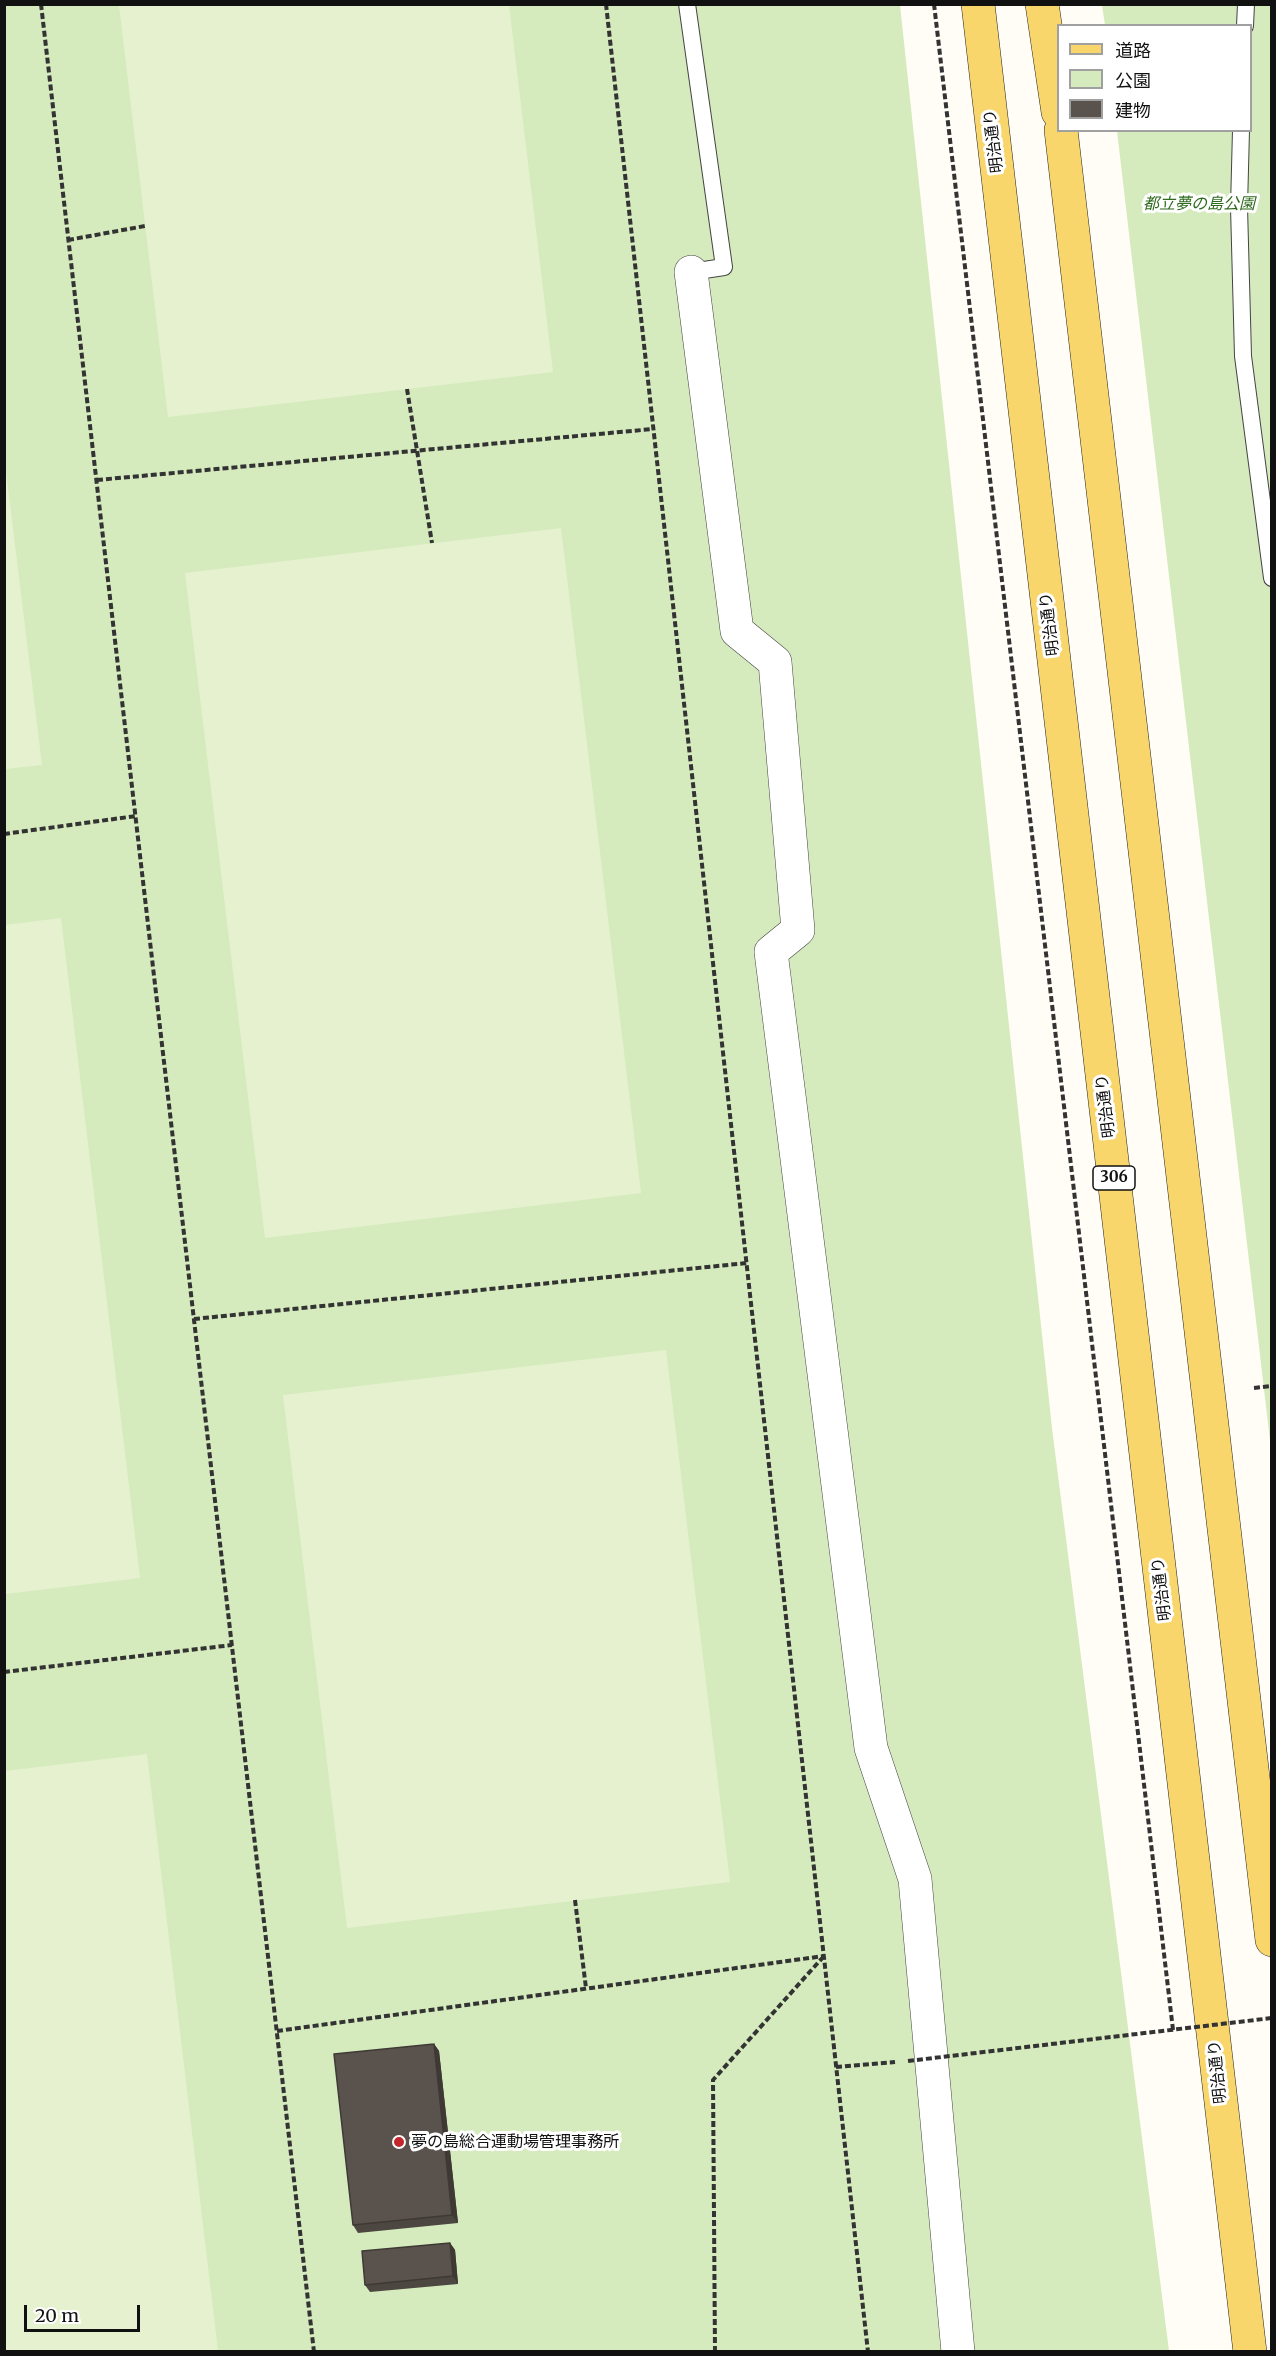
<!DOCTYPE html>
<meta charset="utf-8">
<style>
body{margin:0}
#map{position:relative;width:1276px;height:2356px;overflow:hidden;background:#fffdf5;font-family:Merriweather,"Noto Sans JP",serif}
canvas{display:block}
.frame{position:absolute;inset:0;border:6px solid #111;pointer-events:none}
.legend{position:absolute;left:1057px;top:24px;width:195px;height:108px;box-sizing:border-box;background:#fff;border:2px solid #a0a0a0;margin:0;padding:8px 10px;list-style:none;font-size:18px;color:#111}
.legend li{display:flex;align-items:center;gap:12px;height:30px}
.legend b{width:30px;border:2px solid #a0a0a0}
.scale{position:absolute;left:24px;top:2305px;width:116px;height:27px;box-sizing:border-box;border:3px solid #111;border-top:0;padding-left:8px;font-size:18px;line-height:21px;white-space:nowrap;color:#111;-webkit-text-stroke:4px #fff;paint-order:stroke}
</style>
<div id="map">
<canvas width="1276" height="2356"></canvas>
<div class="frame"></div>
<ul class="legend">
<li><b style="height:8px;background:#f9d66b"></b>道路</li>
<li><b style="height:16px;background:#d5ebbd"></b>公園</li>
<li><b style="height:16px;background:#5a524d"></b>建物</li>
</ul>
<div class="scale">20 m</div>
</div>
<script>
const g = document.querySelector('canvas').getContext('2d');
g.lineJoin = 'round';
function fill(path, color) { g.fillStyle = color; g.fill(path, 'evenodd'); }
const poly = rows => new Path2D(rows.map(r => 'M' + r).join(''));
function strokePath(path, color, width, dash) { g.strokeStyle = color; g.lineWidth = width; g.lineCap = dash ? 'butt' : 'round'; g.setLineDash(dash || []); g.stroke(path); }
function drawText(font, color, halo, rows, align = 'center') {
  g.font = font + ' Merriweather,"Noto Sans JP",serif'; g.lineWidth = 6; g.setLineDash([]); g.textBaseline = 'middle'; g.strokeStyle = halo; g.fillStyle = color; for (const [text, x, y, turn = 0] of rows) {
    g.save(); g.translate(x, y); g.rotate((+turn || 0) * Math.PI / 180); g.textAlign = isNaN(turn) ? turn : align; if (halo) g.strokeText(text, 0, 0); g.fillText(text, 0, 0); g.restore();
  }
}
const green = poly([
 [5,5,900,5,1052,1428,1169,2351,5,2352],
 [1102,5,1271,5,1271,1449,1117,131,1250,130,1250,26,1105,25]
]);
const pitch = poly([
 [119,5,509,5,553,372,168,417],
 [4,455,42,765,5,769,4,769],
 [561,528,641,1193,265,1238,185,573],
 [61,918,140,1578,5,1594,5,925],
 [666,1350,730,1882,347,1928,283,1395],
 [147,1754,218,2351,5,2351,5,1771]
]);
const path = poly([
 [41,4,314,2352],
 [606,4,868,2352],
 [934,4,1173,2030],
 [68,240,145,226],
 [407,389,432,543],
 [97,480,653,429],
 [4,834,136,816],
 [194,1319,747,1263],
 [1254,1388,1272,1386],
 [4,1672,232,1645],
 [575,1900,586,1988],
 [277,2031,824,1956],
 [836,2067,895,2062],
 [715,2352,713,2080,824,1956]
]);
const service = poly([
 [687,4,724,267,691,272],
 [1245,26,1246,4],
 [1241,130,1239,207,1243,356,1272,578]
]);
const minor = poly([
 [691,272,737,631,775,662,798,930,771,952,871,1748,915,1879,958,2352]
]);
const primary = poly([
 [978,4,1250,2352],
 [1042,4,1058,112],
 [1061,130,1272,1940]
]);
const pathBridge = poly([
 [908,2061,1272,2018]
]);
const wall = poly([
 [434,2044,439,2051,458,2223,358,2233,353,2225],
 [450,2243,455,2250,458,2284,370,2292,365,2285]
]);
const shadedWall = poly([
 [434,2044,439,2051,458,2223,452,2215],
 [450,2243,455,2250,458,2284,453,2276]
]);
const building = poly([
 [434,2044,452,2215,353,2225,334,2054,434,2044],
 [450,2243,453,2276,365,2285,362,2251,450,2243]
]);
const markers = [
 [399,2142,6,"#c4262e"]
];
const shields = [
 [1114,1178,42]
];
const shieldNames = [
 ["306",1114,1178]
];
const streetNames = [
 ["明治通り",994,141,-97],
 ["明治通り",1050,624,-97],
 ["明治通り",1106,1106,-97],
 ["明治通り",1162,1589,-97],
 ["明治通り",1218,2072,-96]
];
const parkNames = [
 ["都立夢の島公園",1199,204]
];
const poiNames = [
 ["夢の島総合運動場管理事務所",411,2142]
];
fill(green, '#d5ebbd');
fill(pitch, '#e6f2cf');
strokePath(service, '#444', 18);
strokePath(minor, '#444', 34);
strokePath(primary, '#222', 34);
strokePath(path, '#333', 4, [6, 3]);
strokePath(service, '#fff', 16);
strokePath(minor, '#fff', 33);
strokePath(primary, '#f9d66b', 33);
strokePath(pathBridge, '#333', 4, [6, 3]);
fill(wall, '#4d4742');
fill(shadedWall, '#3f3936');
fill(building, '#5a524d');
strokePath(building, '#3f3936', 1.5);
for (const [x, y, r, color] of markers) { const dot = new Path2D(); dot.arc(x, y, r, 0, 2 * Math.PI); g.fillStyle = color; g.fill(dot); strokePath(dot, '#fff', 2); }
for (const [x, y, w] of shields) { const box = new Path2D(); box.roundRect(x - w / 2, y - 12, w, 24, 4.5); g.fillStyle = '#fff'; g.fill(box); strokePath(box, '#111', 1.5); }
drawText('bold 15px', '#111', null, shieldNames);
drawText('16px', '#111', '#fff', streetNames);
drawText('italic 16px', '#2f6b1f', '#fff', parkNames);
drawText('16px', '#111', '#fff', poiNames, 'left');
</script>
